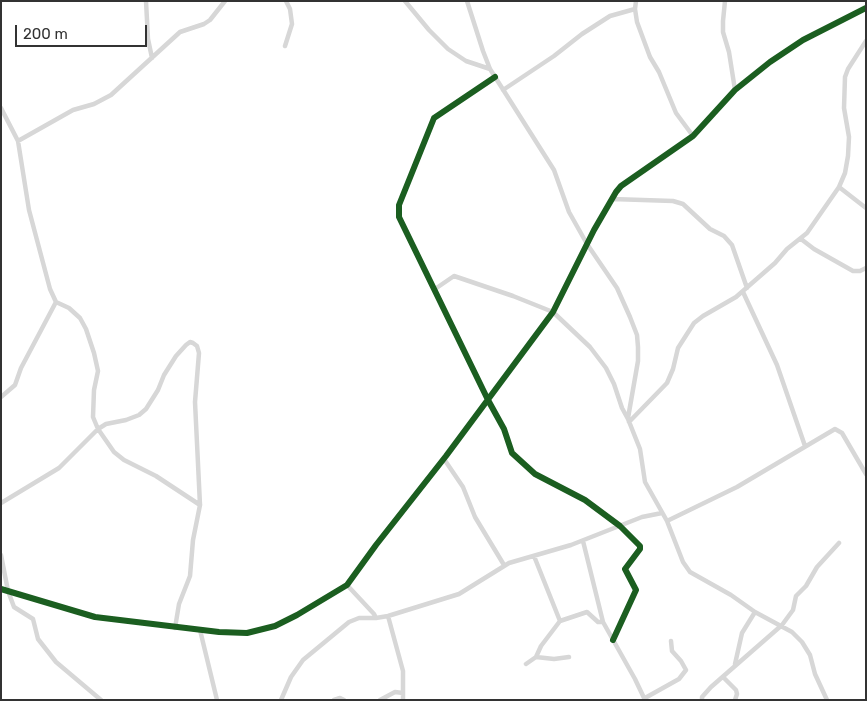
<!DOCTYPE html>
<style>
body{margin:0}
#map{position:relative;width:867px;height:701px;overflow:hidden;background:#fff;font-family:Rubik,sans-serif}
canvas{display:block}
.frame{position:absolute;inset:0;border:2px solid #333;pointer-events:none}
.scale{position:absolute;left:15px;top:25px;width:132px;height:22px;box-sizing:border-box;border:2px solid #333;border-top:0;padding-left:6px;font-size:15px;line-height:18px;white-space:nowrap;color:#333;-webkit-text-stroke:4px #fff;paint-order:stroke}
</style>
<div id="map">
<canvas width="867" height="701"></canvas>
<div class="frame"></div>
<div class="scale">200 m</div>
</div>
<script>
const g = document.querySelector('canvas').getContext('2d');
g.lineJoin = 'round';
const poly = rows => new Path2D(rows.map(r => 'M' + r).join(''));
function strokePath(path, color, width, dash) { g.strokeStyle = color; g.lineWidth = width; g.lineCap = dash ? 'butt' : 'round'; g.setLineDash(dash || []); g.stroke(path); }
const minor = poly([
 [146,1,148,39,152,58],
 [405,1,429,30,448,49,466,61,490,69],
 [467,1,483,51,490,69,554,170,569,212,587,244,617,288,630,317,637,335,638,347,638,361,628,418],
 [725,1,723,21,723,32,729,52,735,90],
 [635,9,636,1],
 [285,46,292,24,290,9,286,1],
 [495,77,434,118,399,205,399,217,488,400,504,429,512,453,535,474,585,500,620,526,640,546,640,549,625,569,636,590,613,640],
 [503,90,554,56,582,34,610,16,635,9,637,22,650,57,659,72,676,113,693,136],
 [1,108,18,141,29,210,50,289,56,302,69,308,80,318,86,329,94,353,98,371,94,390,93,417,98,429,114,452,124,460,156,476,200,505],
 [18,141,73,110,94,104,111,95,180,32,204,24,210,20,225,1],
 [839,187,866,208],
 [612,199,673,201,683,204,710,229,724,236,732,245,747,288],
 [801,239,814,249,853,271,860,271,866,268],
 [435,289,454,276,513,296,553,312,590,347,606,368,614,384,622,408,628,419,640,449,645,482,667,521,683,562,690,572,731,595,755,612,792,632,802,642,810,655,815,674,827,700],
 [743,292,777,365,805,446],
 [1,397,15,385,21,368,56,302],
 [629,422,667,383,673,369,678,348,694,323,703,316,736,297,775,263,787,249,807,233,839,187,845,173,848,156,849,137,844,108,845,77,848,69,866,41],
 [444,459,463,487,475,517,504,565],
 [1,503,59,468,98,429,106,424,126,420,139,415,146,409,158,390,164,375,176,356,186,345,190,342,193,343,197,346,199,353,195,402,200,505,193,540,190,576,179,604,175,628],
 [667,521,737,487,835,429,842,433,866,474],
 [583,541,603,622,635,679,645,700],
 [1,555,8,591,14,607,33,619,38,639,56,662,101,700],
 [534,556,560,621],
 [347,585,374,614,376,618,388,616,459,594,509,563,571,545,642,517,662,513],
 [1,589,95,617,219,632,247,633,275,626,297,615,347,585,376,545,446,456,553,312,594,230,616,192,621,186,693,136,735,90,770,62,803,40,866,8],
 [388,616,403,671,403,700],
 [200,630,217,700],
 [536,657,554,659,569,657],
 [526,664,536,657,541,646,560,621,587,612,598,622,603,622],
 [735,664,742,633,755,612],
 [723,677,736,690,737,694,735,700],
 [645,698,679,679,686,670,681,661,672,651,671,641],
 [281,700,291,677,303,660,349,622,359,618,376,618],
 [334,700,340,698,344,700],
 [380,700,395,692,403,693],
 [702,700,702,697,711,687,782,625,793,610,796,596,806,586,817,567,839,543]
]);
const cycleway = poly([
 [495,77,434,118,399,205,399,217,488,400,504,429,512,453,535,474,585,500,620,526,640,546,640,549,625,569,636,590,613,640],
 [1,589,95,617,219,632,247,633,275,626,297,615,347,585,376,545,446,456,553,312,594,230,616,192,621,186,693,136,735,90,770,62,803,40,866,8]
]);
strokePath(minor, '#d7d7d7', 4.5);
strokePath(cycleway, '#1b5e20', 6);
</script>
